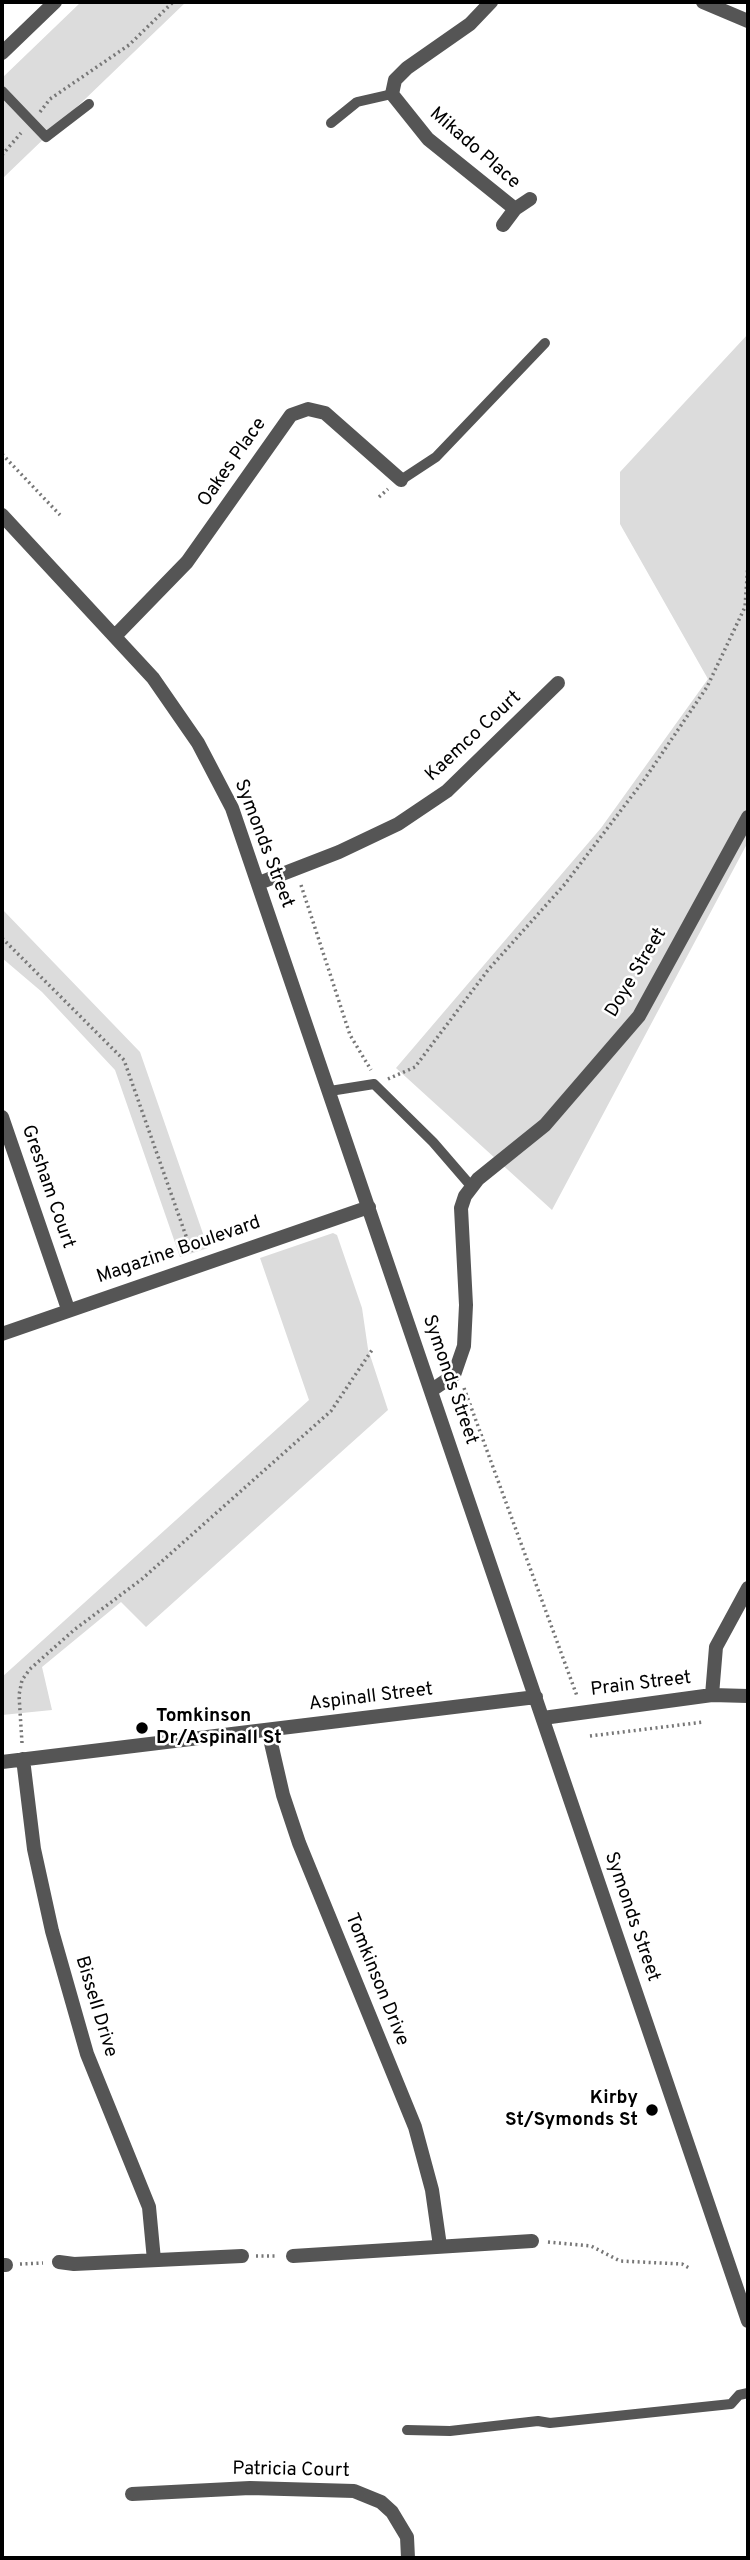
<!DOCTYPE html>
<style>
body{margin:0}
#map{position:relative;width:750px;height:2560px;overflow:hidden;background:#fff;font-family:Overpass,sans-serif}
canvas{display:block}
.frame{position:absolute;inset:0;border:4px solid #000;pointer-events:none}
</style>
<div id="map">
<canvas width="750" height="2560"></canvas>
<div class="frame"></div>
</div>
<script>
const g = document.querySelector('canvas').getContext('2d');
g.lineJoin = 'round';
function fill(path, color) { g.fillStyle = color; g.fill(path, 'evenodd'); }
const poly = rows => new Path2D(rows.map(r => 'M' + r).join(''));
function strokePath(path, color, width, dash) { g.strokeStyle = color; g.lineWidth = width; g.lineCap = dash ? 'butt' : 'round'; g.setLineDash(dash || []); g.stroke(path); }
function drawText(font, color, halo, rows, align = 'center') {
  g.font = font + ' Overpass,sans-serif'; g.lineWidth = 5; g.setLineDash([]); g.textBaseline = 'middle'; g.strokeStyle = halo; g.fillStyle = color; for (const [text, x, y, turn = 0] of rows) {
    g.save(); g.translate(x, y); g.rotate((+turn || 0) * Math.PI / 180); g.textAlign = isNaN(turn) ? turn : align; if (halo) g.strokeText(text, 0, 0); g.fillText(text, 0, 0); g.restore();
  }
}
const green = poly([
 [81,2,186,2,2,179,2,78],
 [748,334,748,842,552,1210,396,1068,601,828,708,679,620,524,620,472],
 [2,909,140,1052,208,1248,180,1257,115,1070,42,992,2,958],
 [333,1233,337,1235,362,1308,368,1349,388,1410,146,1627,121,1602,42,1667,52,1710,2,1715,2,1677,309,1400,260,1258]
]);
const path = poly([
 [40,112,50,99,129,45,173,2],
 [2,155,21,133],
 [2,454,60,515],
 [379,497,388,489],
 [301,885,350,1035,371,1070],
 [2,938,124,1060,192,1253],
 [388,1079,415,1067,488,970,565,884,644,780,707,687,745,607,748,563],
 [464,1388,577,1696],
 [590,1736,704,1722],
 [22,1743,19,1695,22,1680,30,1669,74,1630,142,1579,331,1411,372,1350],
 [548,2242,591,2246,620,2261,682,2264,691,2269],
 [256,2256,276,2256],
 [20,2264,43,2263]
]);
const service = poly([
 [2,91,46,137,89,104],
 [331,123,357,102,392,94],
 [401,480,436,457,545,343],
 [330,1091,374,1084,433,1142,471,1186],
 [407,2430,450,2431,538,2421,550,2423,731,2404,739,2395,748,2393]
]);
const minor = poly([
 [491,2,470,24,407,68,395,80,392,94,428,139,515,209],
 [703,2,748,21],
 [2,53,55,2],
 [503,225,515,209,530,199],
 [2,515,153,678,198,743,232,808,748,2321],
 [116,635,187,562,291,415,308,409,325,413,401,480],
 [259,883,339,852,398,824,447,791,558,683],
 [2,1117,68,1309],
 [2,1334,369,1207],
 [432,1390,454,1375,464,1346,466,1305,461,1208,465,1196,478,1179,545,1125,639,1016,748,817],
 [712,1695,716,1647,748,1588],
 [543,1718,712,1695,748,1696],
 [268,1730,283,1795,299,1843,415,2127,432,2190,440,2246],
 [23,1759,34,1849,52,1931,87,2054,149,2207,154,2260],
 [2,1762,536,1697],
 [293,2256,532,2241],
 [59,2262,74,2264,242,2256],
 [2,2265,6,2265],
 [132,2494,250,2488,354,2491,381,2502,392,2512,407,2537,408,2558]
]);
const markers = [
 [142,1728,7,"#000"],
 [652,2110,7,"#000"]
];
const streetNames = [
 ["Mikado Place",474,149,41],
 ["Oakes Place",233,463,-55],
 ["Kaemco Court",474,737,-43],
 ["Symonds Street",263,844,69],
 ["Doye Street",637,973,-59],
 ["Gresham Court",47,1187,71],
 ["Magazine Boulevard",179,1251,-19],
 ["Symonds Street",449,1380,71],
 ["Prain Street",641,1685,-7],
 ["Aspinall Street",371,1698,-7],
 ["Symonds Street",631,1917,71],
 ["Tomkinson Drive",376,1980,68],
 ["Bissell Drive",95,2007,73],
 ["Patricia Court",291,2471,1]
];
const poiNames = [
 ["Tomkinson",156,1717],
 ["Dr/Aspinall St",156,1739],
 ["Kirby",638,2099,"right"],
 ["St/Symonds St",638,2121,"right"]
];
fill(green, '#dcdcdc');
strokePath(path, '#777', 3.5, [2, 3.5]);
strokePath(service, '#555', 10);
strokePath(minor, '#555', 14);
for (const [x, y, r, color] of markers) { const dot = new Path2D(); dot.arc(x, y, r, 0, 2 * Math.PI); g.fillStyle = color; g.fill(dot); strokePath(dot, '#fff', 2.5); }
drawText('19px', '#000', '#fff', streetNames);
drawText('bold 19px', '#000', '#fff', poiNames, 'left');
</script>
